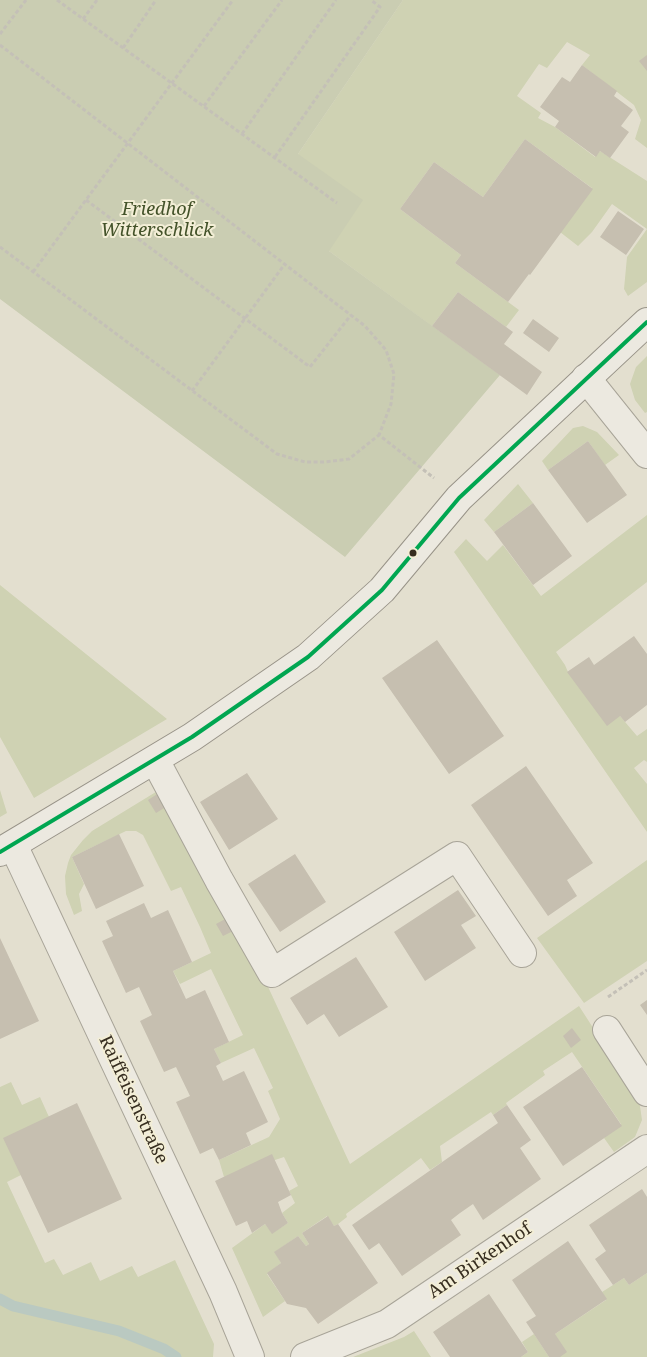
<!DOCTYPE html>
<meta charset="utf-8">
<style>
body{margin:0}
canvas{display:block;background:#e3dfcf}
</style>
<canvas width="647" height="1357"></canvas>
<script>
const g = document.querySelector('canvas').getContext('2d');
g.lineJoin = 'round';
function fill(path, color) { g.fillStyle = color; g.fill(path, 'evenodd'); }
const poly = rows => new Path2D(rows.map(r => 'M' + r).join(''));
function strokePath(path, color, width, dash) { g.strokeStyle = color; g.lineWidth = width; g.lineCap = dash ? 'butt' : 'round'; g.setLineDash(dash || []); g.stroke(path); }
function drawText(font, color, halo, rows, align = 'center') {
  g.font = font + ' "Noto Serif",serif'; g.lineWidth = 4; g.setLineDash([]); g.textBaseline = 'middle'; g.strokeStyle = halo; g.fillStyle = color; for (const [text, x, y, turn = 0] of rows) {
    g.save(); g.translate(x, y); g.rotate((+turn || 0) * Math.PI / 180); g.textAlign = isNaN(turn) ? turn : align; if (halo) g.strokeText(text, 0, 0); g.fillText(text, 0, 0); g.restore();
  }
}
const green = poly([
 [403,0,647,0,647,148,635,139,641,120,634,105,582,65,590,55,567,42,547,68,539,64,517,96,541,113,538,118,555,127,595,157,600,151,647,181,647,229,612,204,592,232,578,246,560,232,592,188,525,139,483,197,434,162,400,209,461,255,455,263,519,310,506,327,458,292,432,326,329,251,298,154],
 [647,229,647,282,628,296,624,289,627,257],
 [647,356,647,412,645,413,635,400,630,384,636,367],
 [583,426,597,432,619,455,605,465,588,441,548,470,542,461,573,428],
 [518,484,533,503,494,532,484,520],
 [647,515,647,582,556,652,565,665,568,672,620,716,637,736,647,729,647,762,644,760,634,768,647,784,647,832,454,552,466,539,487,561,503,545,541,596],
 [0,585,167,719,34,798,0,737],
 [164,787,251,950,350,1164,579,1006,639,1099,642,1120,635,1137,614,1152,604,1138,621,1124,572,1052,543,1071,545,1075,506,1103,507,1105,493,1115,491,1112,440,1146,442,1162,430,1170,421,1158,346,1214,347,1217,338,1224,334,1226,327,1216,302,1233,309,1244,306,1246,298,1236,275,1252,281,1263,267,1274,285,1301,263,1317,232,1248,265,1224,272,1233,288,1223,282,1213,295,1203,289,1191,298,1186,284,1157,224,1177,219,1160,269,1137,280,1119,268,1091,273,1088,254,1048,221,1063,214,1049,243,1035,211,969,180,984,173,971,211,953,200,927,181,887,171,891,143,835,136,831,126,831,72,857,84,884,79,894,82,911,74,915,66,894,65,876,68,863,71,855,83,840,92,831],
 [0,790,7,813,0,817],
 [647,860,647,961,584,1003,537,938],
 [11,1082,22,1105,40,1097,49,1117,21,1175,7,1182,45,1263,54,1259,63,1275,91,1262,100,1281,132,1266,138,1277,175,1260,214,1344,213,1357,0,1357,0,1087],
 [647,1273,647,1357,560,1357,555,1334,606,1300,602,1292,624,1278,629,1285],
 [414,1331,431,1357,353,1357,404,1337],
 [534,1334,549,1357,521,1357,528,1352,522,1342]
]);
const cemetery = poly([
 [0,0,403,0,298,154,363,200,329,251,500,375,345,557,0,299]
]);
const stream = poly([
 [0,1299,13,1306,119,1331,164,1349,176,1357]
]);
const building = poly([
 [647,55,647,71,639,61],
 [582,65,617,91,614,96,633,110,621,126,629,132,610,158,600,151,596,157,555,127,559,121,540,107,562,77,570,82],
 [525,139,593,189,530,275,529,274,508,302,455,263,461,255,400,209,434,162,483,197],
 [618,211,644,229,626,255,600,237],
 [458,292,513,332,504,344,542,372,527,395,432,326],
 [533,319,559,338,549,352,523,333],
 [588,441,627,495,587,523,548,470],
 [533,503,572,556,533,585,494,532],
 [634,636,647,654,647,705,625,722,620,716,607,726,567,672,589,657,594,665],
 [437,640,504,736,449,774,382,678],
 [526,766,593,863,567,880,577,896,548,916,471,805],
 [247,773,278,819,229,850,200,802],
 [162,791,169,805,156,813,148,800],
 [119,834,144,886,96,909,72,857],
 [295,854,326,902,280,932,248,884],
 [458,890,476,916,461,925,476,948,425,981,394,932],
 [144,903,151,918,168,910,192,962,173,971,186,999,205,990,229,1042,214,1049,221,1063,216,1066,223,1081,244,1071,268,1122,246,1133,251,1145,219,1160,213,1148,200,1154,176,1102,190,1096,176,1067,164,1072,140,1021,152,1015,139,987,126,993,102,941,113,936,106,921],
 [227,918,233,931,223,936,216,924],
 [0,938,39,1021,0,1039],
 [356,957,388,1007,339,1037,324,1014,307,1025,290,998],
 [647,1000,647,1015,640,1005],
 [572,1028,581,1040,571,1048,563,1036],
 [582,1067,622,1126,563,1166,523,1107],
 [77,1103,122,1199,48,1233,3,1138],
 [507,1105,531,1140,520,1148,541,1179,483,1220,473,1204,460,1213,451,1220,461,1235,402,1276,379,1243,369,1250,352,1225,498,1123,493,1115],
 [272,1154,291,1195,278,1202,282,1213,288,1223,272,1234,265,1224,252,1233,247,1221,236,1226,215,1181],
 [642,1189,647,1197,647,1273,629,1285,624,1278,613,1285,595,1259,606,1251,589,1225],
 [328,1216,334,1226,338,1224,378,1283,318,1324,306,1308,287,1304,267,1273,281,1263,274,1252,298,1236,306,1246,309,1244,302,1233],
 [568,1241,607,1299,555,1334,567,1352,560,1357,549,1357,526,1322,536,1316,512,1280],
 [489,1294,528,1352,521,1357,450,1357,433,1332]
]);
const path = poly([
 [57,0,337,203],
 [83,19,97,0],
 [0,34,26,0],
 [0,45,365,326,386,350,394,374,391,404,379,435],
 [123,48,156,0],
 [204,106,282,0],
 [242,134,336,0],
 [275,157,380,7,371,0],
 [86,200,310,367,351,315],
 [0,247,277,454,305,462,324,462,349,459,379,435,434,478],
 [33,272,233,0],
 [192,391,284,265],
 [608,997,647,970]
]);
const minor = poly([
 [586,378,647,454],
 [155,760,219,880,272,973,457,856,522,953],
 [13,845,223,1292,250,1357],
 [607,1030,647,1092],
 [305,1357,387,1324,647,1149]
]);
const secondary = poly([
 [0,852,192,737,308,657,382,590,459,498,647,322]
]);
const bus1 = poly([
 [0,852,192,737,308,657,382,590,459,498,647,322]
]);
const markers = [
 [413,553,4.5,"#372e20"]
];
const parkNames = [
 ["Friedhof",157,210],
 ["Witterschlick",157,231]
];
const streetNames = [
 ["Raiffeisenstraße",133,1100,65],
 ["Am Birkenhof",480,1261,-34]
];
fill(green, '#cfd2b3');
fill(cemetery, '#cacdb2');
strokePath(stream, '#bac9c1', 11);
fill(building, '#c6bfb0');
strokePath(minor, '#a8a498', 30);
strokePath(secondary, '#989388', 30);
strokePath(path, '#c4c0b7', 3, [4, 2.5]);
strokePath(minor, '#ece9e0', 28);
strokePath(secondary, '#ece9e0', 28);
strokePath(bus1, '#00a651', 4);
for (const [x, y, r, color] of markers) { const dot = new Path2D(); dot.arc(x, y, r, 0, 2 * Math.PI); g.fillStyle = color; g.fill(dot); strokePath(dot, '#f3eed6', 2); }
drawText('italic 18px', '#435229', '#f3eed6', parkNames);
drawText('18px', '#372e20', '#f3eed6', streetNames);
</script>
